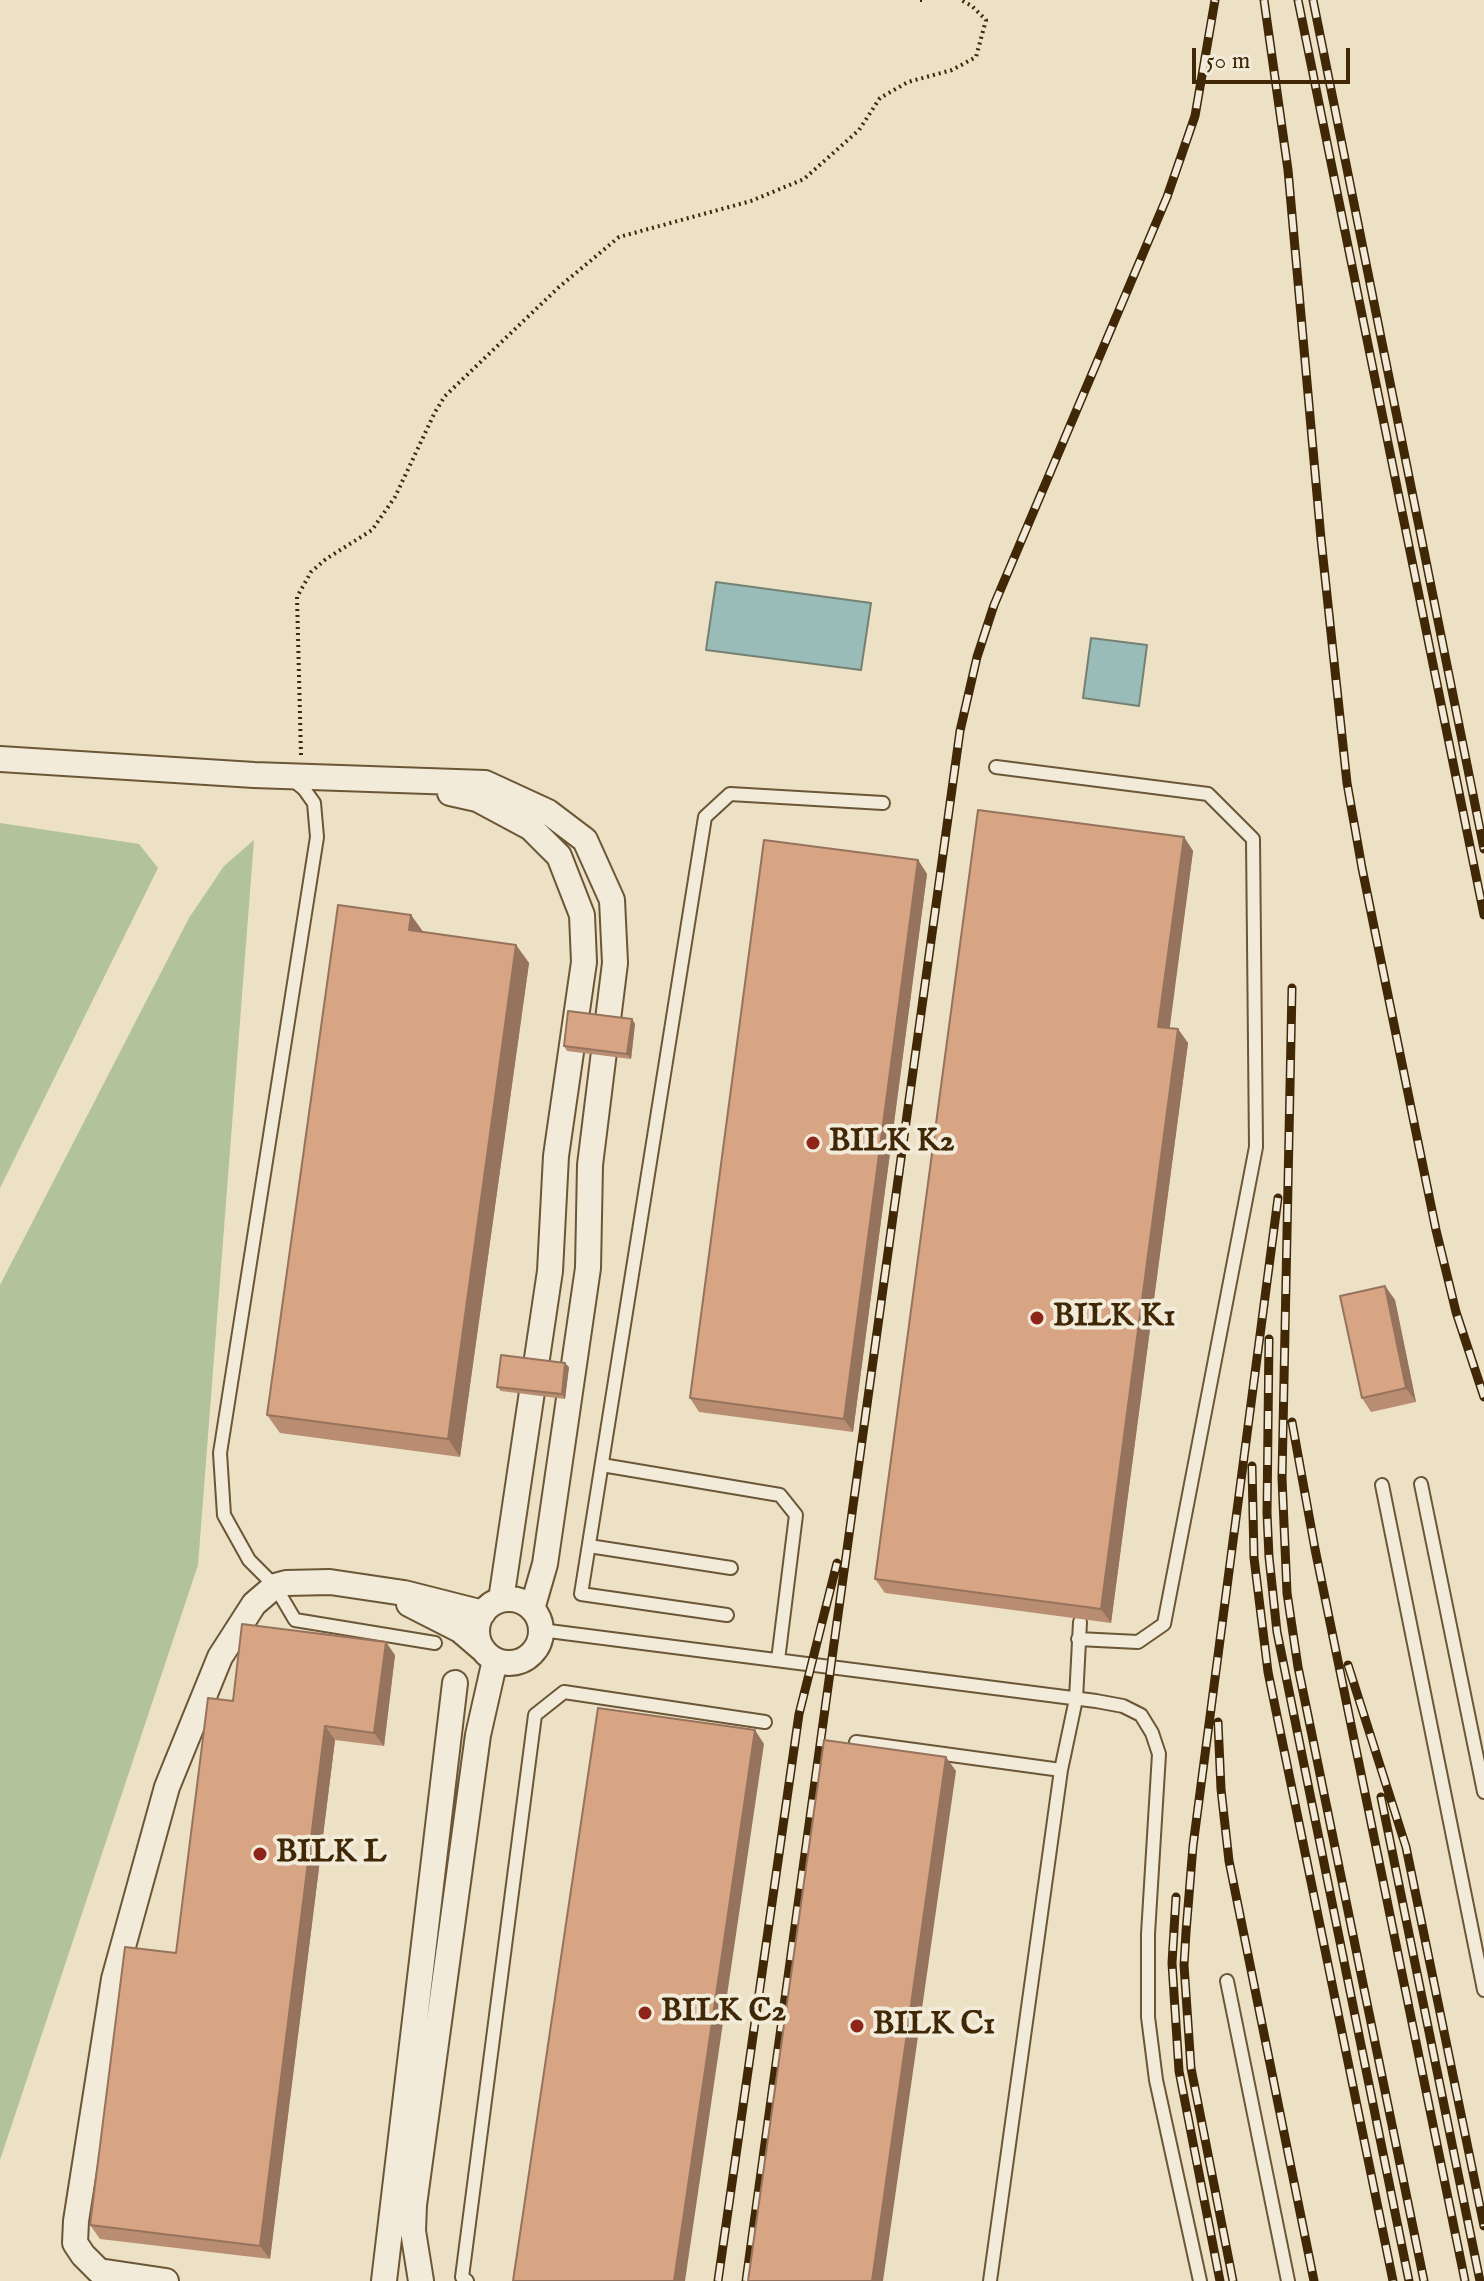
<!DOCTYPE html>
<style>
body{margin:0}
#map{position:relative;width:1484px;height:2281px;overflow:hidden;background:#ece0c5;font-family:"IM FELL English",serif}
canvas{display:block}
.scale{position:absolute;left:1192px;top:48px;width:158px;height:36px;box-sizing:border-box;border:4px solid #402807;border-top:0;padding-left:10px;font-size:24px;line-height:28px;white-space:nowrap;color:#402807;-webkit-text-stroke:6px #f3ebd9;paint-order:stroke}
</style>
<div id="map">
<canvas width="1484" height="2281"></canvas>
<div class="scale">50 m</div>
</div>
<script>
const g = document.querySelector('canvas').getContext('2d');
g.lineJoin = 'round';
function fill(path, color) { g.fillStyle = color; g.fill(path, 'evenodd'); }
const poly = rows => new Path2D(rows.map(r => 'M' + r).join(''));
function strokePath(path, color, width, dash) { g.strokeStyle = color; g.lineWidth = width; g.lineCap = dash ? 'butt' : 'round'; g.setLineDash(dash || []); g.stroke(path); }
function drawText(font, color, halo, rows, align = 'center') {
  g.font = font + ' "IM FELL English",serif'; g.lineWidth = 8; g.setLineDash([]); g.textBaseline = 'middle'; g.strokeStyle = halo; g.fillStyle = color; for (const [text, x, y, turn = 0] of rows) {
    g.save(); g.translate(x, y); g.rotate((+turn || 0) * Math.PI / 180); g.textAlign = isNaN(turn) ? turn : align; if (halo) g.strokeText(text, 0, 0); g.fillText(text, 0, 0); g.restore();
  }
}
const green = poly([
 [0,823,139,844,158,868,0,1188],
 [254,840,198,1565,0,2160,0,1285,189,918,224,866]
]);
const water = poly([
 [716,582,871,603,861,670,706,650,716,582],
 [1091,638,1147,645,1139,706,1083,698,1091,638]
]);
const path = poly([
 [920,0,923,0],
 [301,755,297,597,311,572,326,559,372,530,395,497,435,412,445,396,559,287,619,237,751,201,804,179,859,130,880,98,908,82,952,70,976,57,986,20,972,6,961,0]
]);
const service = poly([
 [996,767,1208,794,1253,839,1256,1147,1164,1624,1138,1642,1078,1639],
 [293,780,304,789,314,803,317,837,220,1453,224,1515,249,1560,275,1586,295,1620,435,1643],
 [602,1465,780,1495,796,1515,778,1660],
 [1421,1484,1484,1792],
 [1382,1485,1484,1990],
 [589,1546,731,1568],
 [727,1615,581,1594,705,817,730,794,883,803],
 [541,1630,1096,1701,1123,1706,1141,1715,1152,1733,1159,1754,1148,1934,1148,2017,1156,2080,1200,2281],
 [856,1742,1061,1770],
 [1227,1981,1288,2281],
 [467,2281,462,2277,535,1715,564,1692,765,1722],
 [990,2281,1061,1770,1076,1699,1080,1622]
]);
const minor = poly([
 [0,759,254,775,485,783,548,812,585,840,612,900,615,963,590,1165,588,1268,545,1564,532,1609],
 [450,793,477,799,531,828,559,856,582,915,584,962,556,1156,550,1271,501,1600],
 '477 1631a32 32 0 1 1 64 0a32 32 0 1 1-64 0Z',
 [409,1604,460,1630,481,1648],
 [166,2281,99,2271,83,2255,75,2243,76,2221,114,1979,167,1787,220,1657,254,1604,275,1586,286,1583,330,1582,404,1593,483,1613],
 [384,2281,455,1683],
 [421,2281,413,2231,414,2205,478,1735,495,1660]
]);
const rail = poly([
 [1264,0,1288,170,1321,539,1347,783,1362,868,1436,1230,1456,1312,1484,1397],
 [1298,0,1484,915],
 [1313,0,1484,849],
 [1292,988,1282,1478,1287,1593,1298,1667,1424,2281],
 [1269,1339,1267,1513,1269,1557,1277,1632,1409,2281],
 [1292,1422,1315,1549,1465,2281],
 [1252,1466,1254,1558,1268,1672,1393,2281],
 [1348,1665,1406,1847,1484,2226],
 [1218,1722,1221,1789,1229,1861,1314,2281],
 [1381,1797,1480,2281],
 [1176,1897,1172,1963,1179,2071,1220,2281],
 [718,2281,799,1714,837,1563],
 [746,2281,960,731,977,657,994,605,1167,197,1195,116,1215,0],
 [1233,2281,1191,2068,1184,1965,1186,1932,1193,1846,1278,1198]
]);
const wall = poly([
 [1184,837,1193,851,1169,1028,1178,1029,1188,1043,1111,1623,885,1593,875,1579],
 [918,860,927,874,853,1432,699,1412,690,1398],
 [411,915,423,932,516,945,529,963,460,1457,280,1433,267,1415],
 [632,1019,635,1024,631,1059,567,1051,564,1046],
 [1385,1286,1395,1300,1416,1402,1371,1412,1362,1398],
 [569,1367,565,1399,501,1391,497,1387],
 [395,1655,384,1746,335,1740,270,2259,100,2239,90,2225,176,1953,233,1701]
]);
const shadedWall = poly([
 [1184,837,1193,851,1168,1041,1158,1027],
 [918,860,927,874,853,1432,844,1419],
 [411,915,424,933,409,930],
 [516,945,529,963,460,1457,448,1439],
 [632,1019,635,1024,631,1059,627,1054],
 [1178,1029,1188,1043,1111,1623,1101,1609],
 [1385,1286,1395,1300,1416,1402,1406,1388],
 [565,1363,569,1367,565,1399,562,1394],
 [386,1642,395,1655,384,1746,374,1733],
 [325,1726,335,1740,270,2259,260,2246],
 [755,1730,764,1744,685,2281,674,2281],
 [946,1757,956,1771,883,2281,872,2281]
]);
const building = poly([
 [978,810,1184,837,1158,1027,1178,1029,1101,1609,875,1579,978,810],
 [764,840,918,860,844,1419,690,1398,764,840],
 [338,905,411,915,409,930,516,945,448,1439,267,1415,338,905],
 [568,1011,632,1019,627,1054,564,1046,568,1011],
 [1385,1286,1406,1388,1362,1398,1340,1296,1385,1286],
 [501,1355,565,1363,562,1394,497,1387,501,1355],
 [242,1624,386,1642,374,1733,325,1726,260,2246,90,2225,125,1947,176,1953,208,1698,233,1701,242,1624],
 [598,1708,755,1730,674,2281,513,2281,598,1708],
 [824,1740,946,1757,872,2281,748,2281,824,1740]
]);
const markers = [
 [813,1143,8,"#8f2418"],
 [1037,1318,8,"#8f2418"],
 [260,1854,8,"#8f2418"],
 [645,2013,8,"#8f2418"],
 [857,2026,8,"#8f2418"]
];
const poiNames = [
 ["BILK K2",829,1143],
 ["BILK K1",1053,1318],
 ["BILK L",276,1854],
 ["BILK C2",661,2013],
 ["BILK C1",873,2026]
];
fill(green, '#b2c399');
fill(water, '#99bcb9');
strokePath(water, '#758172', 2);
strokePath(service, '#6b5636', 16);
strokePath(minor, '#6b5636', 28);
strokePath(path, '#402807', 4, [2, 4]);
strokePath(service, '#f3ebd9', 12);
strokePath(minor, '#f3ebd9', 24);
strokePath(rail, '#402807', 9);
strokePath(rail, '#f3ebd9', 6, [18]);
fill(wall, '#b98d72');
fill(shadedWall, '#96735c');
fill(building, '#d7a484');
strokePath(building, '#96735c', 2);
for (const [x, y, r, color] of markers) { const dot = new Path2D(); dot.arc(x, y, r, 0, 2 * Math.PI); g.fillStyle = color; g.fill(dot); strokePath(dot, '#f3ebd9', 3); }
drawText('bold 32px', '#402807', '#f3ebd9', poiNames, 'left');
</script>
